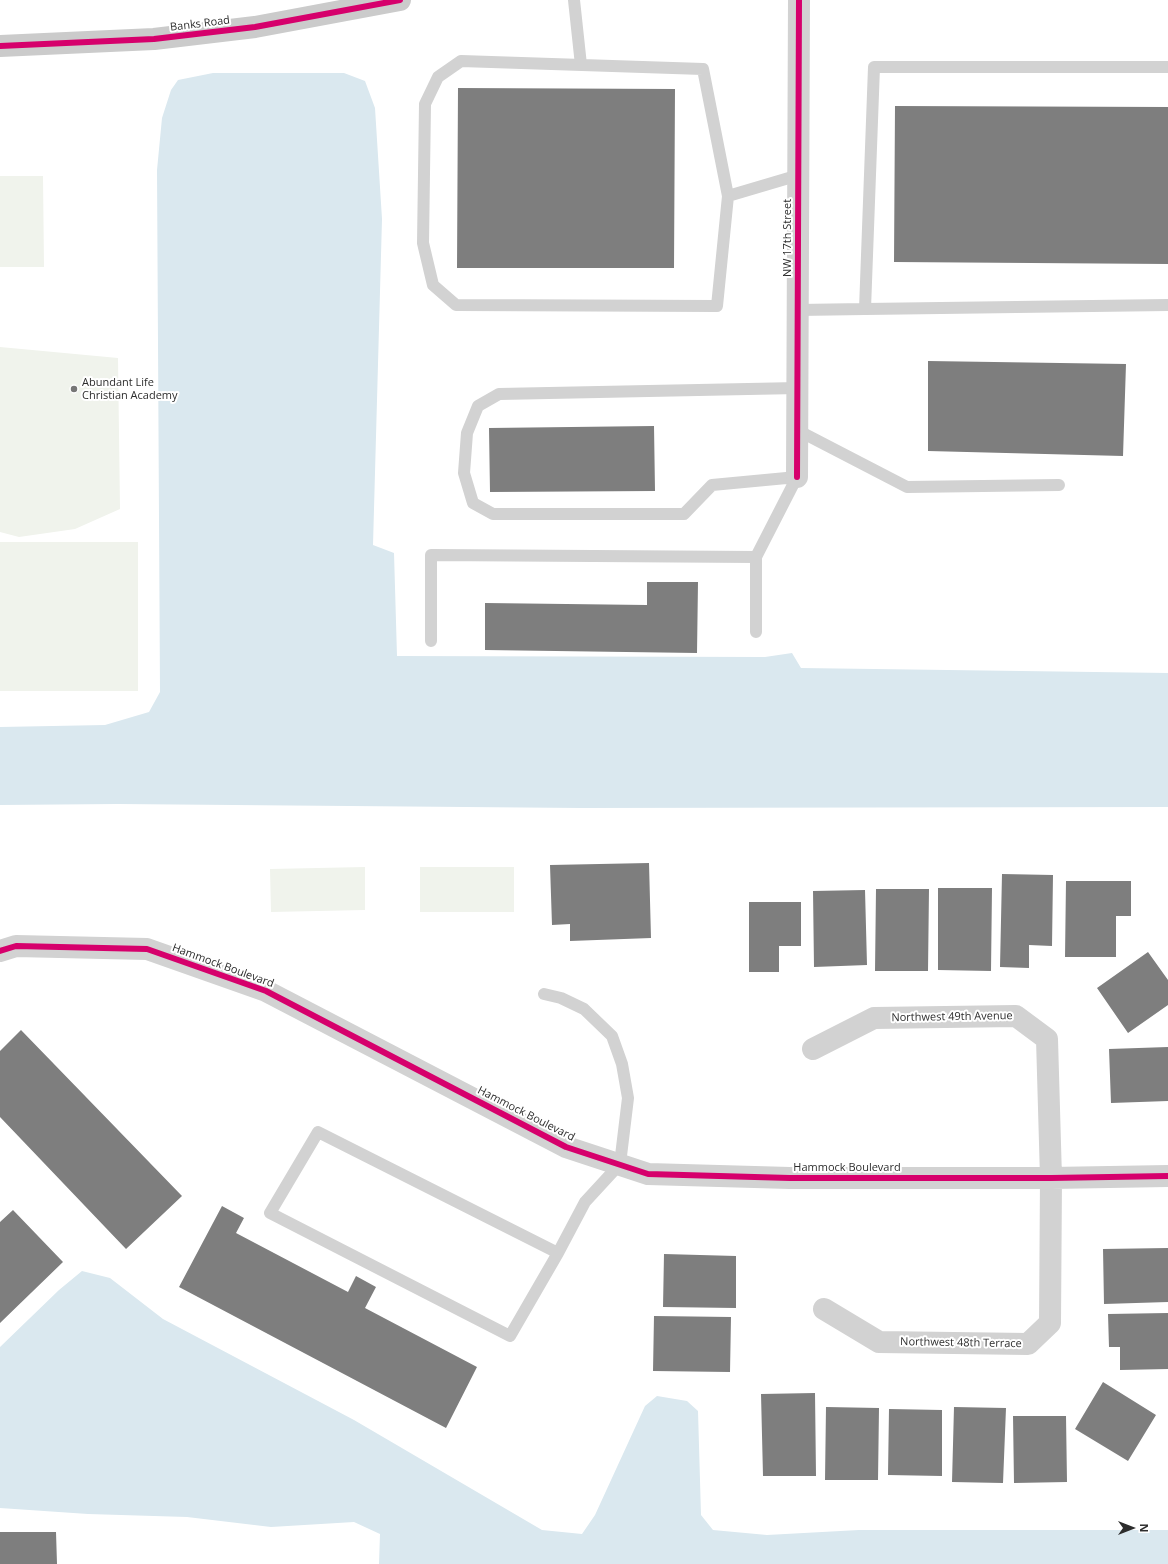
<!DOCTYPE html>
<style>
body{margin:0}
#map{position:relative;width:1168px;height:1564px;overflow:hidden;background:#fff;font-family:"Open Sans",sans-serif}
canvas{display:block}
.north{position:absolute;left:1112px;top:1508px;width:40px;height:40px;-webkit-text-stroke:3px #fff;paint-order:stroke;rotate:90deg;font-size:11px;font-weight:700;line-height:16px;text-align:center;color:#2d2d2d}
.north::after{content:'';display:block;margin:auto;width:14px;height:18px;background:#2d2d2d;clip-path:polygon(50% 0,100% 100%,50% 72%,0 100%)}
</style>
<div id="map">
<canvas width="1168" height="1564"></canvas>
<div class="north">N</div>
</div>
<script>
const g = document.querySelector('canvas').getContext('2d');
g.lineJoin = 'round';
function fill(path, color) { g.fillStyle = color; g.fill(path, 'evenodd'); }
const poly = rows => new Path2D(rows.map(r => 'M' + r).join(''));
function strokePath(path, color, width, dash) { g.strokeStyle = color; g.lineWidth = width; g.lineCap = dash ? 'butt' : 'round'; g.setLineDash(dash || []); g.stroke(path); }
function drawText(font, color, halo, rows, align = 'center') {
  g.font = font + ' "Open Sans",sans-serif'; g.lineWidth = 4; g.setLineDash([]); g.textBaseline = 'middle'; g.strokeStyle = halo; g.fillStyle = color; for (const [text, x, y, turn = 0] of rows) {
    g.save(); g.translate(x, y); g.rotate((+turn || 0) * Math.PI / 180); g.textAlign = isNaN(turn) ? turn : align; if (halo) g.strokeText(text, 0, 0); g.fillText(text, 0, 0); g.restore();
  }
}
const green = poly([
 [0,176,43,176,44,267,0,267],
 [0,347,118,358,120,509,75,529,19,537,0,532],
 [0,542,138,542,138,691,0,691],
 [365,867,365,910,271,912,270,869],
 [420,867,514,867,514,912,420,912]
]);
const water = poly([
 [213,73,344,73,365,81,375,108,382,219,373,545,394,553,397,656,765,657,792,653,801,668,1168,673,1168,807,581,808,118,804,0,805,0,727,105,725,149,712,160,692,157,170,162,118,171,90,178,80],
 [82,1271,110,1278,163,1319,354,1420,542,1530,582,1534,595,1515,645,1406,657,1396,687,1401,698,1411,701,1515,713,1530,767,1535,859,1530,1168,1530,1168,1564,379,1564,380,1534,354,1522,271,1527,187,1517,88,1514,0,1508,0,1347,59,1290]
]);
const building = poly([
 [458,88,675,89,674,268,457,268],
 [895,106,1168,107,1168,264,894,262],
 [928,361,1126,364,1123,456,928,451],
 [654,426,655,491,490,492,489,428],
 [647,582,698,582,697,653,485,650,485,603,647,605],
 [649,863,651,938,570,941,570,924,552,925,550,865],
 [1002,874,1053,875,1052,946,1029,945,1029,968,1000,967],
 [1066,881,1131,881,1131,916,1116,916,1116,957,1065,957],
 [938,888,992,888,991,971,938,970],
 [876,889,929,889,928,971,875,971],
 [865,890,867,965,814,967,813,891],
 [749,902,801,902,801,946,779,946,779,972,749,972],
 [1148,952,1168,980,1168,1005,1128,1033,1097,988],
 [21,1030,182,1196,126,1249,0,1117,0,1051],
 [1168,1047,1168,1101,1111,1103,1109,1049],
 [222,1206,244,1218,236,1233,348,1292,356,1276,376,1287,365,1308,477,1367,446,1428,179,1287],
 [13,1210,63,1262,0,1323,0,1222],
 [1168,1248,1168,1302,1104,1304,1103,1249],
 [664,1254,736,1256,736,1308,663,1307],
 [1168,1313,1168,1369,1120,1370,1120,1347,1109,1347,1108,1314],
 [654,1316,731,1317,730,1372,653,1371],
 [1103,1382,1156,1415,1128,1461,1075,1429],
 [815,1393,816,1476,763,1476,761,1394],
 [826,1407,879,1408,878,1480,825,1480],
 [954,1407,1006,1408,1003,1483,952,1482],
 [889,1409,942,1410,942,1476,888,1475],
 [1013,1416,1066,1416,1067,1482,1014,1483],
 [0,1532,56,1532,57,1564,0,1564]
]);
const lane = poly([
 [574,0,581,65],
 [1168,67,874,67,865,309,1168,305],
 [728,196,703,69,461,61,438,77,425,104,423,243,433,285,456,305,717,306,728,196,799,175],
 [798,310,865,309],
 [797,430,907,487,1059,485],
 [797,477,712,485,684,514,493,514,473,503,464,473,467,433,478,406,499,394,798,388],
 [756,557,756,632],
 [431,641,431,555,756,557,797,477],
 [544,994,561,998,584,1009,612,1036,622,1064,628,1098,620,1164,585,1202,558,1253,510,1336,270,1213,318,1132,558,1253]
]);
const street = poly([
 [797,477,799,0],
 [0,951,16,946,147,949,266,991,566,1147,648,1174,790,1178,1051,1178,1168,1176],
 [813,1049,874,1018,1016,1016,1047,1039,1051,1178,1050,1323,1028,1344,879,1342,824,1309]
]);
const secondary = poly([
 [0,46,154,39,255,27,400,0]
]);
const cycleway = poly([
 [0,46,154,39,255,27,400,0],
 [797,477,799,0],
 [0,951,16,946,147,949,266,991,566,1147,648,1174,790,1178,1051,1178,1168,1176]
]);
const markers = [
 [74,389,4,"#767676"]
];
const streetNames = [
 ["Banks Road",200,24,-7],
 ["NW 17th Street",788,238,-90],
 ["Hammock Boulevard",223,966,20],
 ["Northwest 49th Avenue",952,1017,-1],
 ["Hammock Boulevard",526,1114,27],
 ["Hammock Boulevard",847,1168],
 ["Northwest 48th Terrace",961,1343,1]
];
const poiNames = [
 ["Abundant Life",82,383],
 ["Christian Academy",82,396]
];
fill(green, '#f0f3ec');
fill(water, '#dae8ef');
fill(building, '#7e7e7e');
strokePath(lane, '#d2d2d2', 12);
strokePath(street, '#d2d2d2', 22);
strokePath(secondary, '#cbcbcb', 22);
strokePath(cycleway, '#d6006c', 6);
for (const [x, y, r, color] of markers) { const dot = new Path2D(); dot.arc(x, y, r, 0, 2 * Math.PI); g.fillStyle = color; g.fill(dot); strokePath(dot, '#fff', 1.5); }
drawText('11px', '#2d2d2d', '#fff', streetNames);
drawText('11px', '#2d2d2d', '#fff', poiNames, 'left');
</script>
